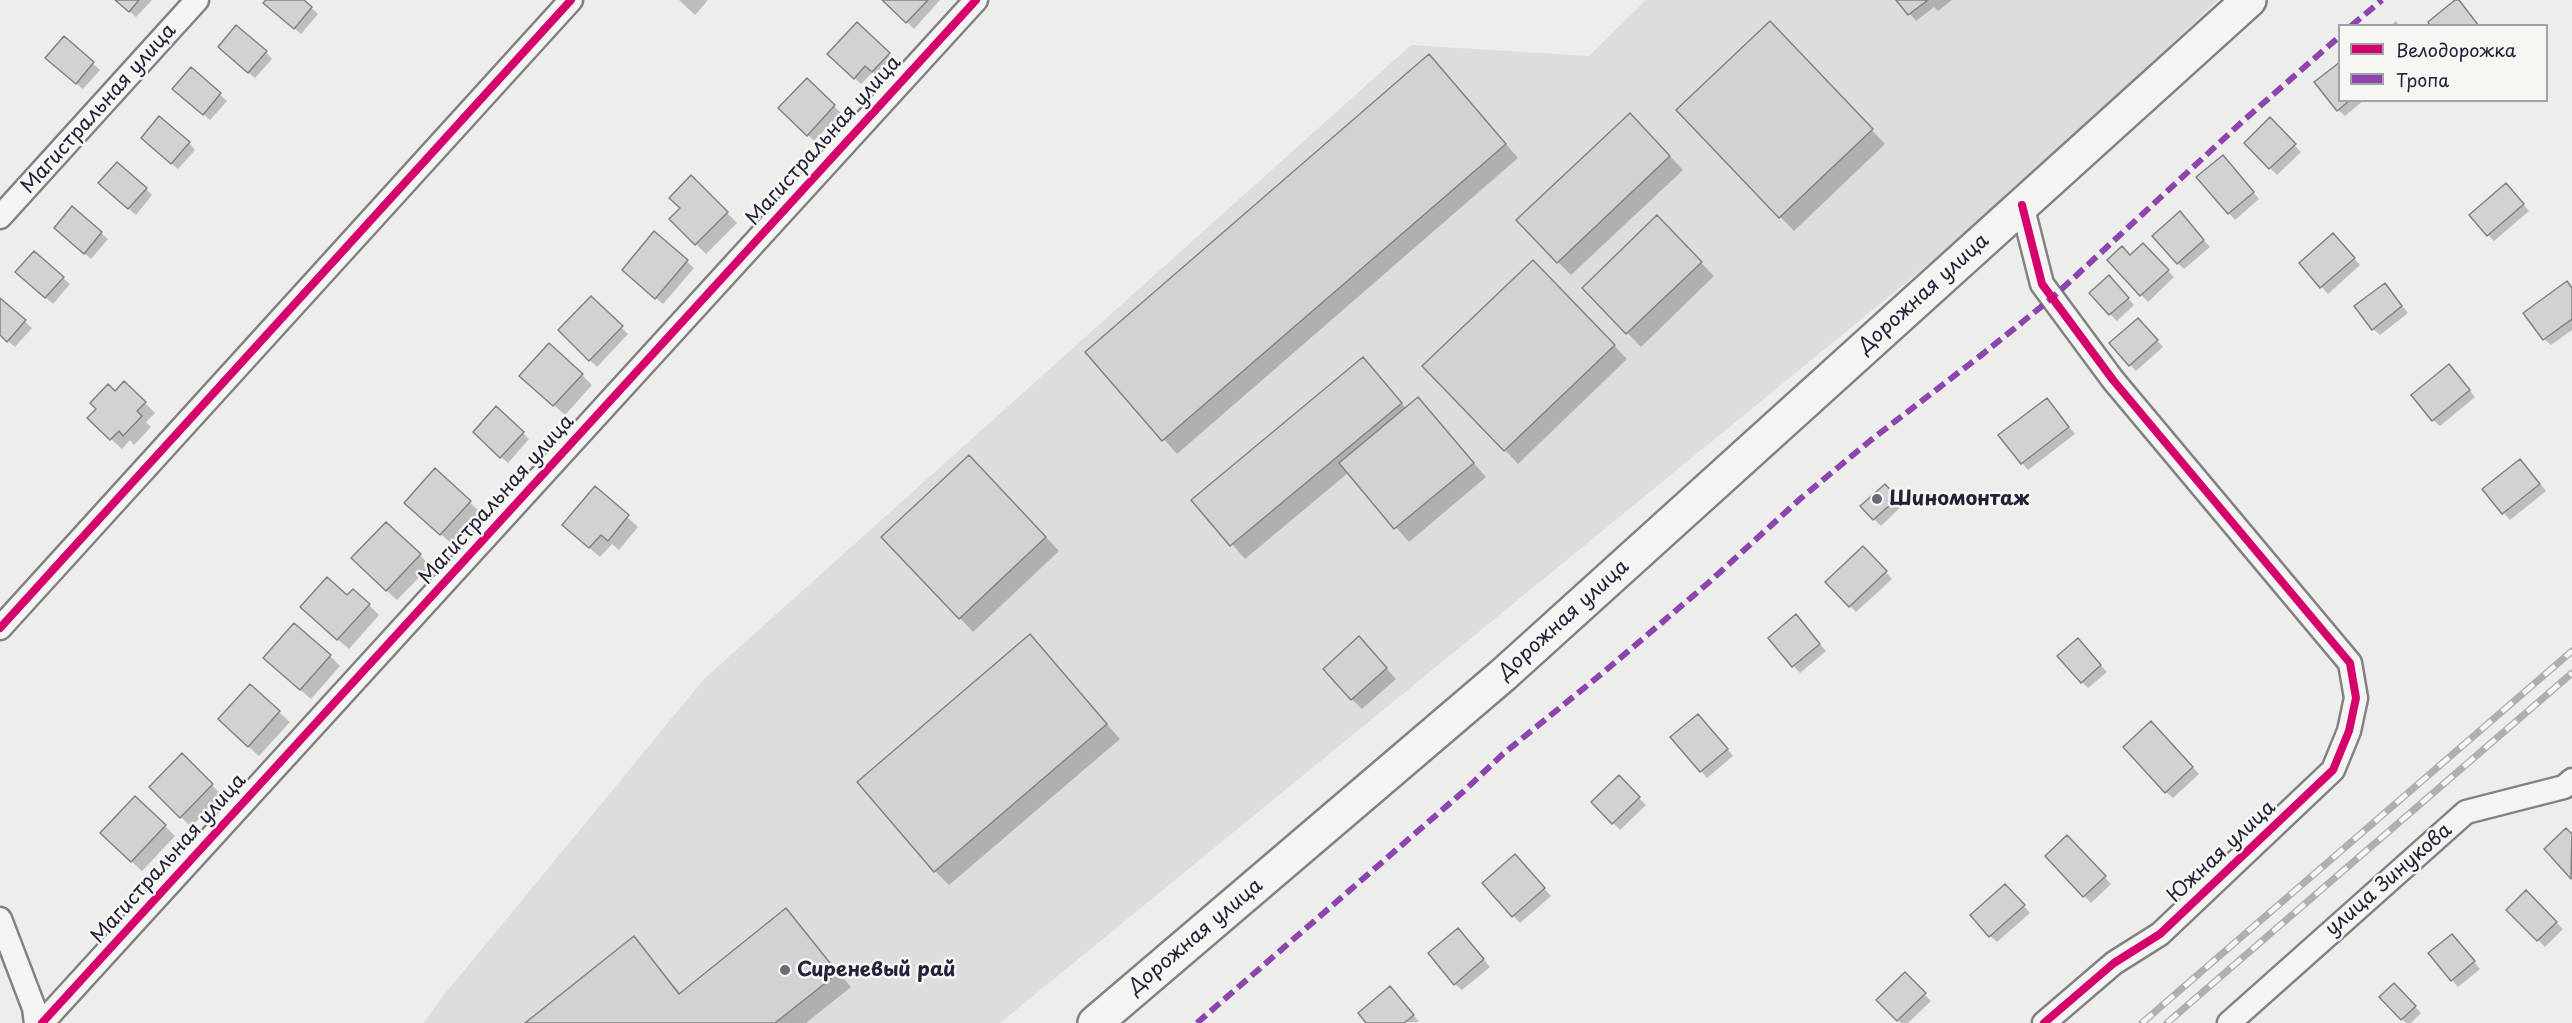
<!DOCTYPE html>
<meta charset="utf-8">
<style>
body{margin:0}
#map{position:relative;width:2572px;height:1023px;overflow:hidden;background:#ededec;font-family:"Playpen Sans",sans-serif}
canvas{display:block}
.legend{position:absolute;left:2338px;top:24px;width:210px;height:78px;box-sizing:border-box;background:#f6f6f2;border:2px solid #a1a1a9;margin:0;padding:8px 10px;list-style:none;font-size:18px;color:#22223b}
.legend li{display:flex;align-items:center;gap:12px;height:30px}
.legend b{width:30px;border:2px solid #a1a1a9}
</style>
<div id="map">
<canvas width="2572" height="1023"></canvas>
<ul class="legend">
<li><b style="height:8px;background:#d6006c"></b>Велодорожка</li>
<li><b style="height:8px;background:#8e44ad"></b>Тропа</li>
</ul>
</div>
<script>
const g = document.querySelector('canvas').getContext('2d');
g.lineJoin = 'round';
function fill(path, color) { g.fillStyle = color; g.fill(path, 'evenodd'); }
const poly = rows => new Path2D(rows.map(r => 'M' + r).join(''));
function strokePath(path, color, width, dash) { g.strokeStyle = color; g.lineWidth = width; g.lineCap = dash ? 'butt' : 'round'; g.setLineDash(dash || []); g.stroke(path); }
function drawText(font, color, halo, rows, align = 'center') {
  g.font = font + ' "Playpen Sans",sans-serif'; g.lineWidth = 5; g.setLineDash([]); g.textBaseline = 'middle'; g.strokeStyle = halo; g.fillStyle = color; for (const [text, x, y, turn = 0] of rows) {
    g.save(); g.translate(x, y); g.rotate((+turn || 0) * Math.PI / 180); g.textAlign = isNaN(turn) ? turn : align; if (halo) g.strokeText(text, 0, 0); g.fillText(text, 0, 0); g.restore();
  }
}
const built = poly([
 [1646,0,2218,0,2110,102,2110,108,2006,201,1000,1023,424,1023,439,1001,704,679,1411,45,1589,56]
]);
const shadow = poly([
 [117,0,152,0,136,17],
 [268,0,302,0,318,14,301,34,272,9],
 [679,0,708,0,695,15],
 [884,0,940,0,914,29],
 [1898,0,1952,0,1938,11,1934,7,1916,21],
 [2396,21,2400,26,2390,26],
 [857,24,895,61,879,78,873,72,861,84,829,54],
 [1783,37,1885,144,1794,231,1678,110],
 [64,38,100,70,83,89,54,65],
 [266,52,272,59,255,78,226,54],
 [191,69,227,101,210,120,181,95],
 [1442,70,1518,158,1177,454,1087,352],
 [807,80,841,113,814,141,780,108],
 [2340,100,2364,100,2345,116,2338,110],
 [2270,120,2301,152,2277,175,2246,143],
 [1643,128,1683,170,1571,275,1558,262],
 [189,143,195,150,178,169,149,144],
 [2229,163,2259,199,2235,220,2229,213],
 [691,177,737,223,706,254,671,219,682,209],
 [146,189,152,195,136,215,107,190],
 [2512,191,2529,211,2494,241,2488,235],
 [72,208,108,239,91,259,62,234],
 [1657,218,1714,276,1641,347,1584,288],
 [2186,220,2210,247,2184,269,2178,263],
 [654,233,694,268,663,304,630,276],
 [2340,242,2360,265,2328,294,2301,263],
 [2143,245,2174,277,2148,302,2109,260,2131,256],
 [1546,275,1627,359,1518,464,1505,450],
 [63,278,70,284,53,304,24,279],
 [2115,284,2134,305,2117,321,2110,314],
 [2385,285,2408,313,2380,335,2373,329],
 [2572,289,2572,330,2551,345,2544,339],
 [591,298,628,334,597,367,560,330],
 [0,300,32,328,15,347,0,334],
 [2144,326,2163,347,2136,371,2130,365],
 [1362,359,1406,408,1418,399,1486,477,1409,542,1348,473,1245,559,1194,500],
 [2455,372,2475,397,2440,426,2433,420],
 [582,375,592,385,565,415,532,386],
 [115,393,145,403,155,413,146,422,151,427,134,445,130,440,122,449,99,428],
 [2047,400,2075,434,2028,470,2022,463],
 [523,433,529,439,508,463,481,439],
 [2527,467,2546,491,2510,520,2484,490],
 [435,470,480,512,452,544,416,513],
 [983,470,1059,551,973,632,960,618],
 [595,488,638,527,619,550,612,544,600,557,574,535],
 [1891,492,1903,505,1881,526,1874,519],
 [1863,548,1892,579,1856,612,1827,582],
 [420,555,430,566,397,600,363,569],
 [347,597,369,605,379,615,349,649,312,617],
 [1802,623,1826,651,1800,673,1770,638],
 [1030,636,1120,739,949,885,935,871],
 [2084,647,2107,672,2088,688,2082,682],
 [1369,649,1396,679,1362,709,1352,699],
 [330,656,340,666,311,699,275,668],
 [279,712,290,722,259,756,230,730],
 [1705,722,1733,756,1707,778,1672,737],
 [2158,730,2199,774,2173,798,2166,792],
 [182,756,222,795,191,827,151,787],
 [1619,777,1646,805,1620,830,1593,802],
 [165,826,175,836,142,871,113,844],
 [2566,830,2572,836,2572,877,2546,849],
 [2067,837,2111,884,2091,903,2047,856],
 [1521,863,1551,896,1520,923,1484,883],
 [2012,892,2030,913,1997,942,1990,936],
 [2526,892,2563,929,2545,947,2508,910],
 [786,910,851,987,806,1023,527,1023,634,938,681,994],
 [1465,937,1490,967,1462,990,1455,984],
 [2459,942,2480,969,2458,987,2452,980],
 [1905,974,1931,1001,1908,1023,1901,1023,1878,1000],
 [2394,985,2421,1013,2411,1023,2406,1023,2381,997],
 [1397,995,1419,1022,1368,1023]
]);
const building = poly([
 [115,0,139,0,129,12,115,0],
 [266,0,304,0,312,7,294,29,263,3,266,0],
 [882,0,928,0,906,23,882,0],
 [1896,0,1928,0,1908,15,1896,0],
 [2455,0,2459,0,2479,26,2430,26,2428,22,2455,0],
 [1770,21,1873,129,1779,218,1676,110,1770,21],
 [857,22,890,53,872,72,865,66,854,79,827,54,857,22],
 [236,25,267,51,248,73,218,47,236,25],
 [64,36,94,62,76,84,45,58,64,36],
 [1429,54,1506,144,1162,441,1085,352,1429,54],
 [2340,62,2340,100,2350,100,2337,111,2314,82,2340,62],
 [191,67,221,93,203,115,172,89,191,67],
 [807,78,835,105,807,136,778,108,807,78],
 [1630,113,1670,156,1557,263,1516,220,1630,113],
 [159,116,190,142,171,164,141,138,159,116],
 [2270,117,2296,144,2269,169,2244,143,2270,117],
 [2223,155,2254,192,2228,214,2196,177,2223,155],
 [117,162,147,188,128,209,98,183,117,162],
 [691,175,728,212,695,245,669,219,680,208,669,198,691,175],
 [2506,183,2524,204,2487,236,2469,215,2506,183],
 [72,206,102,232,84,254,54,228,72,206],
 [2180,211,2204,240,2177,264,2152,236,2180,211],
 [1657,215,1702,262,1626,334,1582,288,1657,215],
 [654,231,688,260,655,299,622,270,654,231],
 [2333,233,2355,258,2320,288,2299,263,2333,233],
 [2143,243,2169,270,2140,296,2107,260,2122,246,2130,255,2143,243],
 [34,251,64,277,45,298,15,272,34,251],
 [1533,260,1615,345,1504,451,1422,366,1533,260],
 [2109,275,2129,298,2109,315,2089,293,2109,275],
 [2567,281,2572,288,2572,319,2543,340,2523,313,2567,281],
 [2385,283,2402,306,2372,330,2354,306,2385,283],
 [591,296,623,326,589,361,558,330,591,296],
 [0,298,26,320,7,342,0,335,0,298],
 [2138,318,2158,340,2129,366,2109,343,2138,318],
 [549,343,583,374,553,406,519,376,549,343],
 [1363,357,1402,403,1230,546,1191,500,1363,357],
 [2449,364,2470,390,2432,421,2411,395,2449,364],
 [124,381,146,402,137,411,142,416,123,436,119,431,110,440,87,418,96,409,90,403,108,384,115,391,124,381],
 [1418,397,1474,463,1394,529,1339,463,1418,397],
 [2047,398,2069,427,2021,464,1998,435,2047,398],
 [496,406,524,432,500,458,473,432,496,406],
 [969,455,1046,537,959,619,881,537,969,455],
 [2520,459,2540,484,2502,514,2482,489,2520,459],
 [435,468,471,501,440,535,404,503,435,468],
 [1885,484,1898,498,1873,520,1860,506,1885,484],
 [595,486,629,515,608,541,601,535,589,548,562,525,595,486],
 [386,522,421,554,386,591,351,558,386,522],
 [1863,546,1887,571,1849,607,1825,582,1863,546],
 [327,577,347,595,353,589,370,604,337,640,300,607,327,577],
 [1796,614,1820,644,1792,667,1768,638,1796,614],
 [294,623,331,655,300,690,263,658,294,623],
 [1030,634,1107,724,934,872,857,782,1030,634],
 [1359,636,1387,668,1351,700,1323,669,1359,636],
 [2078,638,2101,665,2081,683,2057,656,2078,638],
 [250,684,280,711,248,747,218,719,250,684],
 [1698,714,1728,749,1700,772,1670,737,1698,714],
 [2151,721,2193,767,2165,793,2123,747,2151,721],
 [182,753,213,784,180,818,149,787,182,753],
 [1619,775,1640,797,1612,824,1591,802,1619,775],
 [135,796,166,825,131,862,100,833,135,796],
 [2566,828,2572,834,2571,879,2544,849,2566,828],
 [2067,835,2106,876,2083,897,2045,856,2067,835],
 [1515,854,1545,888,1512,917,1482,883,1515,854],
 [2005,884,2025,905,1989,937,1970,915,2005,884],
 [2526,890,2557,922,2537,941,2506,910,2526,890],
 [786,908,838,973,775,1023,525,1023,634,936,679,994,786,908],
 [1458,928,1484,959,1454,985,1428,953,1458,928],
 [2452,934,2475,961,2451,981,2428,953,2452,934],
 [1905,972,1926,993,1897,1021,1876,1000,1905,972],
 [2394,983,2416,1006,2401,1020,2379,997,2394,983],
 [1390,986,1414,1015,1404,1023,1366,1023,1358,1013,1390,986]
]);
const street = poly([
 [2022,205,2042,284,2113,380,2350,663,2356,698,2349,731,2333,770,2160,934,2114,963,2044,1023],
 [0,217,197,0],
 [0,628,571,0],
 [0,919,34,1008,36,1023],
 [42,1023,976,0],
 [2229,1023,2466,812,2564,787,2572,780]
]);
const primary = poly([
 [1095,1023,1503,675,2249,0]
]);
const rail = poly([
 [2142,1023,2572,651],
 [2167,1023,2572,673]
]);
const quiet = poly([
 [2351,26,2382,0],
 [1197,1023,1464,791,1503,754,1605,671,1707,584,1800,499,1871,440,1984,353,2052,298,2244,120,2340,36]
]);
const cycleway = poly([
 [2022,205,2042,284,2113,380,2350,663,2356,698,2349,731,2333,770,2160,934,2114,963,2044,1023],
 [0,628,571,0],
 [42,1023,976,0]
]);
const markers = [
 [1877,499,6,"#696979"],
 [785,970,6,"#696979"]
];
const streetNames = [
 ["Магистральная улица",99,109,-48],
 ["Магистральная улица",824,141,-48],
 ["Дорожная улица",1924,294,-42],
 ["Магистральная улица",497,500,-48],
 ["Дорожная улица",1564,620,-42],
 ["Южная улица",2222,852,-43],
 ["Магистральная улица",169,859,-48],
 ["улица Зинукова",2389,880,-41],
 ["Дорожная улица",1196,937,-40]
];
const poiNames = [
 ["Шиномонтаж",1889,499],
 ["Сиреневый рай",797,970]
];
fill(built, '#ddd');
fill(shadow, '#0003');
fill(building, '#d2d2d3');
strokePath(building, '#828286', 1.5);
strokePath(street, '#828286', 27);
strokePath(primary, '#828286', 38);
strokePath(street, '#f4f4f2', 22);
strokePath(primary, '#f4f4f2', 33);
strokePath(rail, '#afafb0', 7);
strokePath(rail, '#f6f6f2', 4.5, [14]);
strokePath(quiet, '#8e44ad', 6, [12, 6]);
strokePath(cycleway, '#d6006c', 8);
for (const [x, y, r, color] of markers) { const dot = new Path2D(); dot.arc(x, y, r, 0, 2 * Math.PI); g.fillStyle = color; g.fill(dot); strokePath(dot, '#f6f6f2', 2); }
drawText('20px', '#22223b', '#f6f6f2', streetNames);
drawText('bold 20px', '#22223b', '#f6f6f2', poiNames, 'left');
</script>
